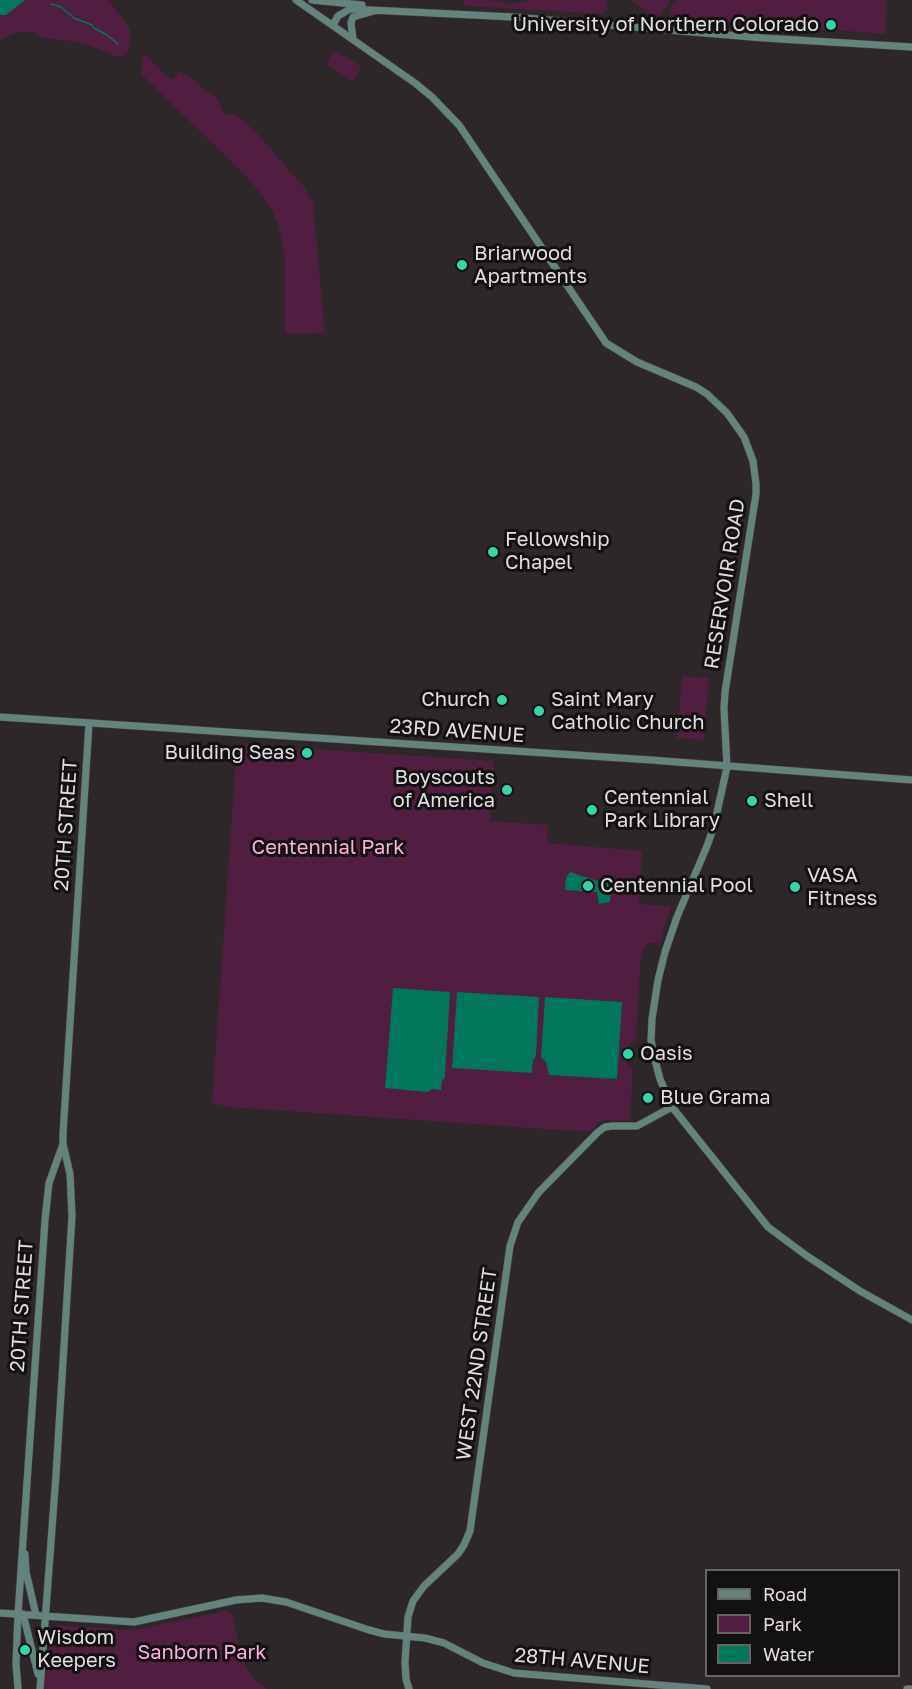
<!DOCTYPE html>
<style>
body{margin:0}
#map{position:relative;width:912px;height:1689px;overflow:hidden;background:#2d272a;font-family:"Golos Text",sans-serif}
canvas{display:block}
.legend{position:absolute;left:705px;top:1569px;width:195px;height:108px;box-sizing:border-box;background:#131112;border:2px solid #666364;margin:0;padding:8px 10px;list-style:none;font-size:18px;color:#e2dde0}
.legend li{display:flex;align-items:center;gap:12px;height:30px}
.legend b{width:30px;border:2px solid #666364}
</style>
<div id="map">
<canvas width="912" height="1689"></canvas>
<ul class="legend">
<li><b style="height:8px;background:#63837c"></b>Road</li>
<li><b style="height:16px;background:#511d40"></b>Park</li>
<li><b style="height:16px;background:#00775a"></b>Water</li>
</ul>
</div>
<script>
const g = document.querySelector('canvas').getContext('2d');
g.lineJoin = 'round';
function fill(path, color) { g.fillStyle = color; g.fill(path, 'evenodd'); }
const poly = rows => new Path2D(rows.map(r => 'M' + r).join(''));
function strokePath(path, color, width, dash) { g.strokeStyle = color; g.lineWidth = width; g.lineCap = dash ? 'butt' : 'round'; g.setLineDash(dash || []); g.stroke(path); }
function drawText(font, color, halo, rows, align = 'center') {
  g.font = font + ' "Golos Text",sans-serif'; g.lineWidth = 6; g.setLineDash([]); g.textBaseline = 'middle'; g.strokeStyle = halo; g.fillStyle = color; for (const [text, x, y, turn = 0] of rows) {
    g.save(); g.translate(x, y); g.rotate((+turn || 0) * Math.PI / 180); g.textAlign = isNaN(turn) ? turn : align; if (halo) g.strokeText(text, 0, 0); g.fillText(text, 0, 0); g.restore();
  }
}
const green = poly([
 [25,0,108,0,128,26,131,33,129,48,126,54,118,57,90,46,71,41,43,38,35,32,18,32,0,40,0,15,6,15],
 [463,0,489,0,510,4,530,0,608,0,606,11,602,14,468,6,464,4],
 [631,0,670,0,666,9,662,9,661,16,651,15],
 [676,0,887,0,885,34,670,17,671,9,669,9],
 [334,50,362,67,353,81,326,64],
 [143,53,171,80,181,71,219,100,221,109,226,115,235,114,254,130,305,188,313,204,325,333,285,334,285,259,278,223,273,213,265,199,247,177,141,74],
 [682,676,709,678,704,740,677,738],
 [237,744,494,761,490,821,548,825,547,843,642,851,639,904,672,906,664,927,661,943,648,943,641,954,636,1039,628,1047,627,1062,633,1069,630,1121,602,1120,589,1132,229,1107,212,1103],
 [546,1062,617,1079,549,1075],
 [227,1611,232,1614,241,1655,246,1667,254,1679,266,1689,44,1689,51,1629,57,1625,124,1630,139,1629]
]);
const water = poly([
 [0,0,25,0,6,15,0,15],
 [570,872,597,881,611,882,610,902,599,904,597,892,565,890,566,878],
 [393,988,450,992,445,1077,442,1081,441,1090,431,1089,428,1092,385,1088],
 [457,992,539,997,536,1056,533,1060,532,1073,452,1068],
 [545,997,622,1002,617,1079,549,1075,546,1062,541,1057]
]);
const stream = poly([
 [51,4,61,7,74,18,92,25,94,28,107,35,118,44]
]);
const secondary = poly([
 [296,0,415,83,432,97,459,125,606,343,637,362,696,387,707,394,727,413,744,437,753,461,756,484,756,494,725,692,724,708,727,767,714,826,707,846,677,917,665,952,658,980,652,1019,651,1040,654,1056,660,1079,672,1107,768,1227,807,1256,860,1291,912,1320],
 [312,0,362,5],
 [333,25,338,16,350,9,513,17,764,38,912,47],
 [353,39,351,23,353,17,374,11],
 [0,717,651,760,912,780],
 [25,1554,26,1572,36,1615],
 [0,1613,134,1622,236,1600,262,1598,286,1602,369,1630,384,1634,425,1638,444,1643,483,1663,514,1673,707,1689],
 [23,1614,38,1674],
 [18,1689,16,1664,18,1614,45,1220,49,1183,63,1144],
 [40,1689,56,1475,72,1216,70,1174,63,1144,63,1134,89,723],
 [409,1689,406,1679,405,1662,408,1617,413,1601,424,1586,458,1554,464,1545,470,1531,510,1246,518,1222,539,1192,598,1132,605,1127,612,1126,637,1126,672,1107],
 [907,1689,912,1689]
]);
const markers = [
 [831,25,6,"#36d4a7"],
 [462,265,6,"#36d4a7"],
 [493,552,6,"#36d4a7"],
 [502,700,6,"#36d4a7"],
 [539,711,6,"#36d4a7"],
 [307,753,6,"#36d4a7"],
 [507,790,6,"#36d4a7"],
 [752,801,6,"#36d4a7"],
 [592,810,6,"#36d4a7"],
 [588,886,6,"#36d4a7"],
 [795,887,6,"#36d4a7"],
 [628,1054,6,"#36d4a7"],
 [648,1098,6,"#36d4a7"],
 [25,1650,6,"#36d4a7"]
];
const poiNames = [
 ["University of Northern Colorado",819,25,"right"],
 ["Briarwood",474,254],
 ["Apartments",474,277],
 ["Fellowship",505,540],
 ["Chapel",505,563],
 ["Church",490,700,"right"],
 ["Saint Mary",551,700],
 ["Catholic Church",551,723],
 ["Building Seas",295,753,"right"],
 ["Boyscouts",495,778,"right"],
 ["of America",495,801,"right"],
 ["Centennial",604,798],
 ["Park Library",604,821],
 ["Shell",764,801],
 ["VASA",807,876],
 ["Fitness",807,899],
 ["Centennial Pool",600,886],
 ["Oasis",640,1054],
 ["Blue Grama",660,1098],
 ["Wisdom",37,1638],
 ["Keepers",37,1661]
];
const streetNames = [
 ["RESERVOIR ROAD",725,584,-81],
 ["23RD AVENUE",457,731,4],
 ["20TH STREET",66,825,-86],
 ["20TH STREET",22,1306,-86],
 ["WEST 22ND STREET",477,1364,-82],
 ["28TH AVENUE",582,1661,5]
];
const parkNames = [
 ["Centennial Park",328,848],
 ["Sanborn Park",202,1653]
];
fill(green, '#511d40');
fill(water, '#00775a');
strokePath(stream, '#00775a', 1.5);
strokePath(secondary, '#4a4548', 8);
strokePath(secondary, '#63837c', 7);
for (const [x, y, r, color] of markers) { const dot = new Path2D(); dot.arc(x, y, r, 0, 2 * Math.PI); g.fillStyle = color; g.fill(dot); strokePath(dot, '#131112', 2); }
drawText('20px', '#e2dde0', '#131112', poiNames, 'left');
drawText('20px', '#e2dde0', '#131112', streetNames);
drawText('20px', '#fdb0de', '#131112', parkNames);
</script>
